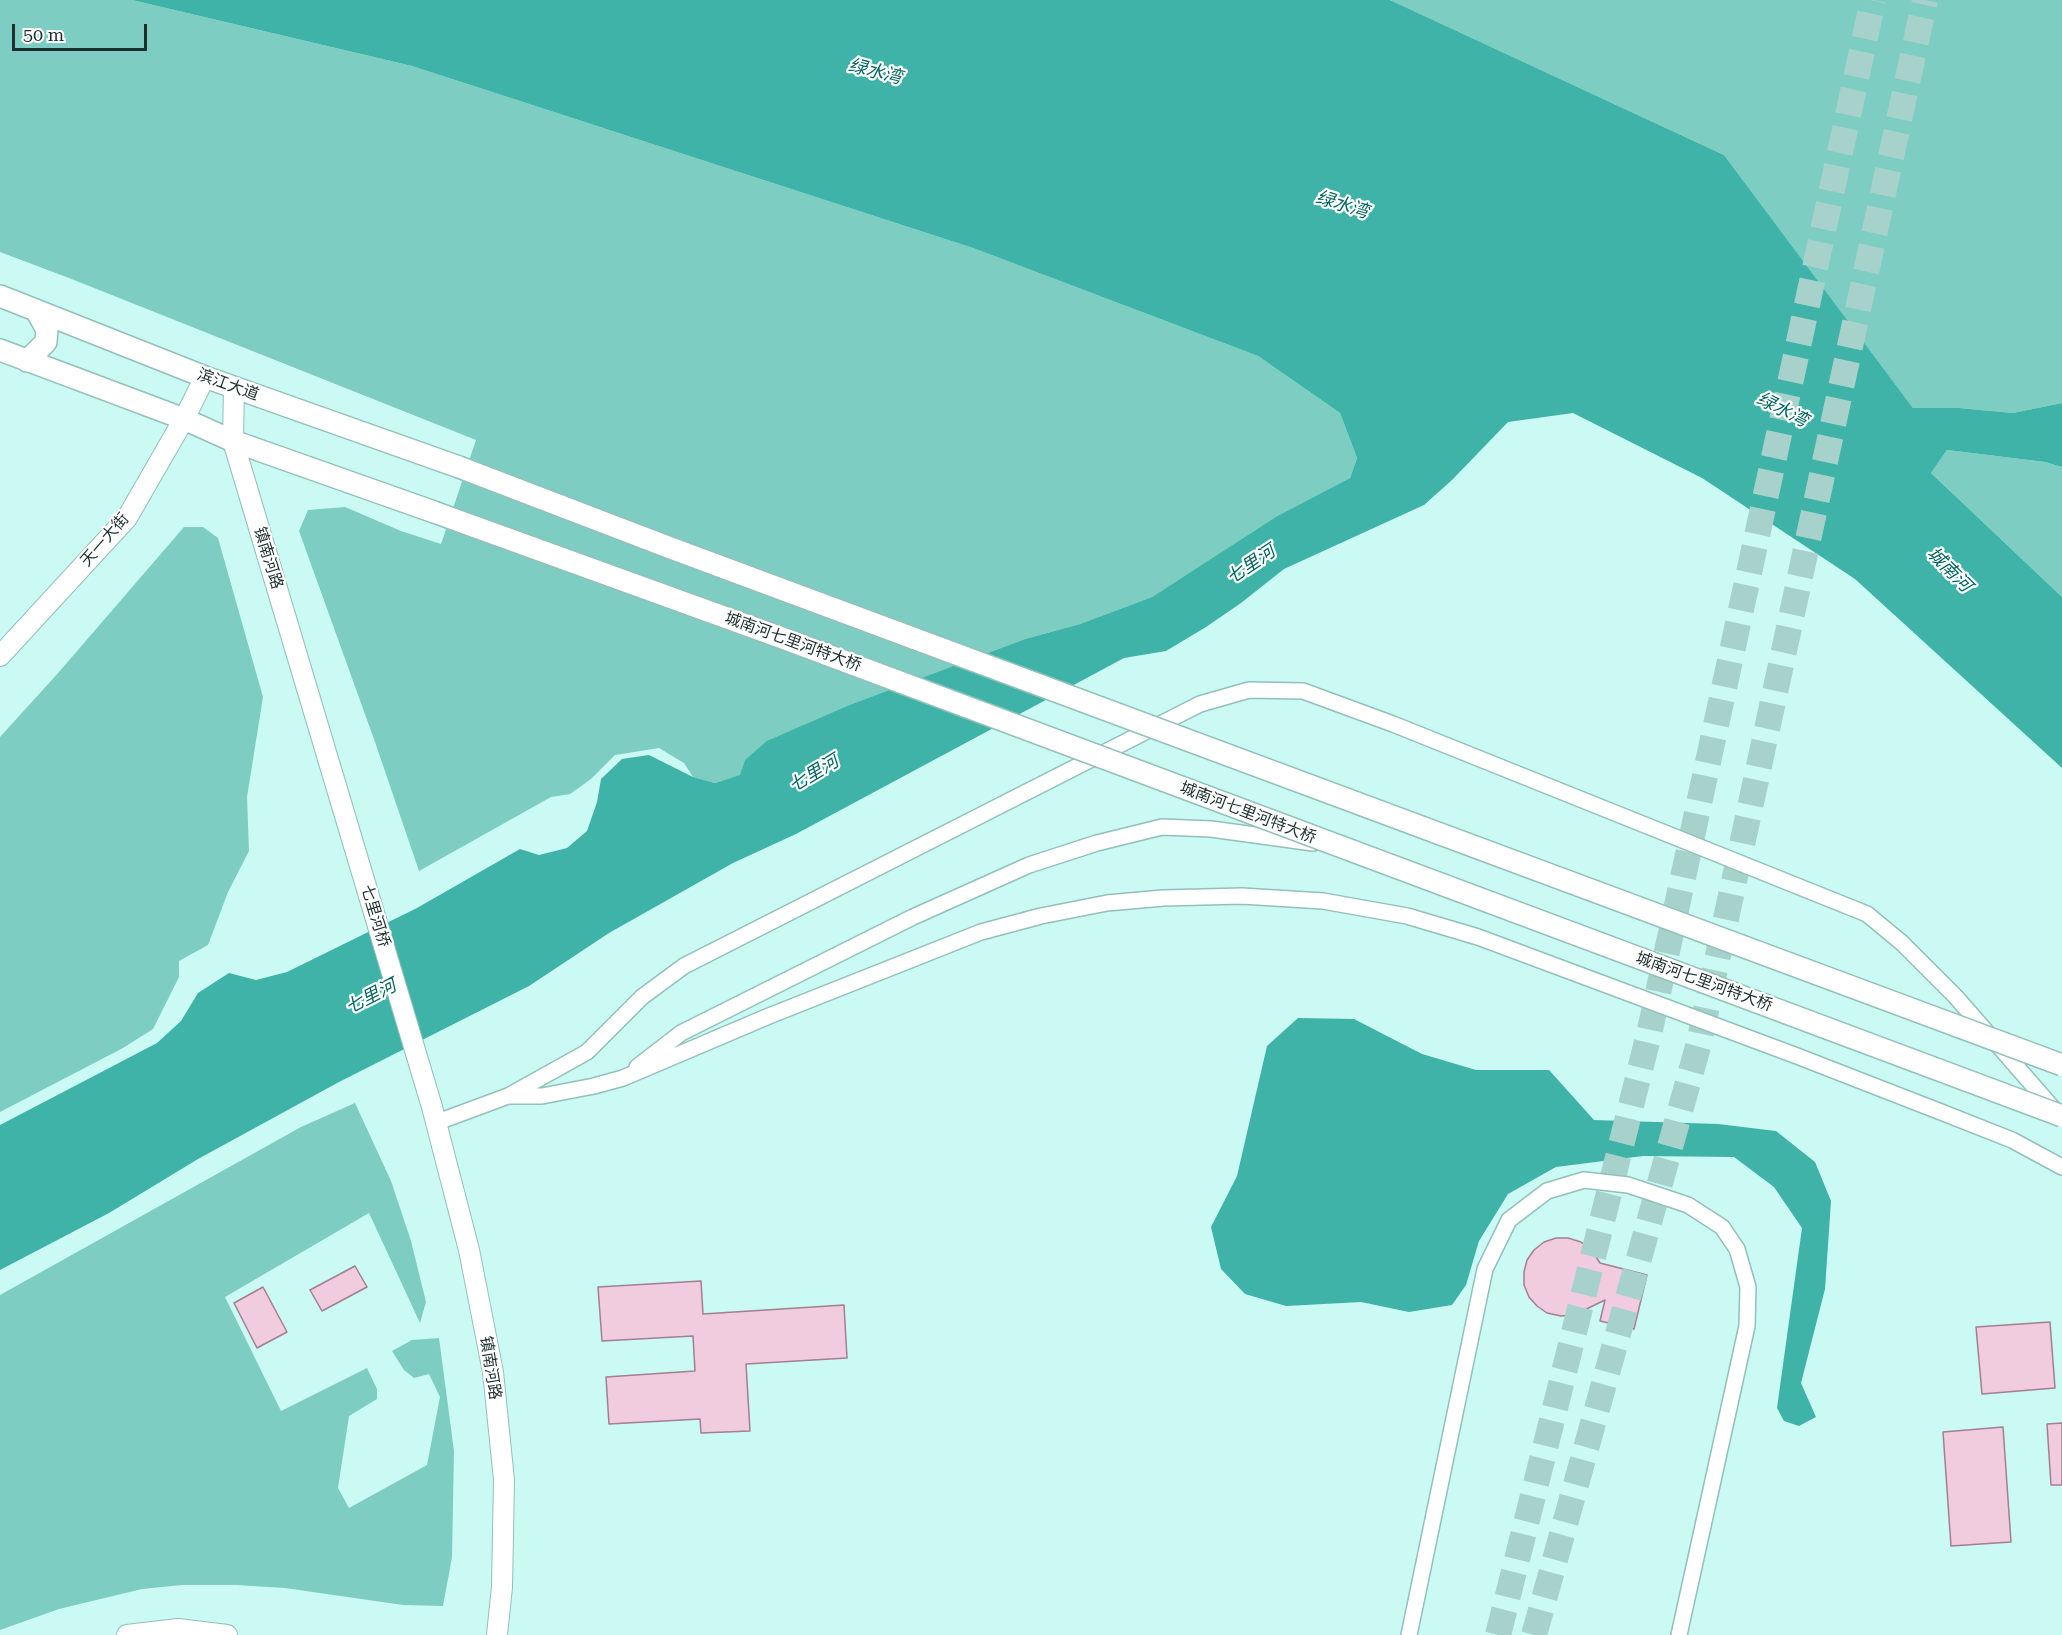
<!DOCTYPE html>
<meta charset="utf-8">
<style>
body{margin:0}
#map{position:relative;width:2062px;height:1635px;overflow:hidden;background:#cafaf3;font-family:"Roboto Serif",serif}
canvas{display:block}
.scale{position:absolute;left:12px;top:24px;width:135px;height:27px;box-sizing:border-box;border:3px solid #1d302d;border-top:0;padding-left:8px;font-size:18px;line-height:21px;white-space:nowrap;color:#1d302d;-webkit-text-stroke:4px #fff;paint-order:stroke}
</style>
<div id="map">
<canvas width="2062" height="1635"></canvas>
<div class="scale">50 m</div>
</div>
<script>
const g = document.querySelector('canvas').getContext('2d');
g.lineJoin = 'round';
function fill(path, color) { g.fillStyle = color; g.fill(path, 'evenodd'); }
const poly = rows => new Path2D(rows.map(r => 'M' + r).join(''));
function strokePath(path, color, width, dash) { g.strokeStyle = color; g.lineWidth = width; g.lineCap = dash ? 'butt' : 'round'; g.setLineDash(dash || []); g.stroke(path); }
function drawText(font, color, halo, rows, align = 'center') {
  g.font = font + ' "Roboto Serif","Noto Sans SC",serif'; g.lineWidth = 4.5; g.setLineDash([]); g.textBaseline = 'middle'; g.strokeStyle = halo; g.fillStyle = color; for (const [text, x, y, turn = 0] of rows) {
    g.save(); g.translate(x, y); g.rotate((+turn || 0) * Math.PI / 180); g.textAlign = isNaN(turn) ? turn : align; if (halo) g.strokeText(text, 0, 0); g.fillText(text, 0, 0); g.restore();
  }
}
const green = poly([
 [0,0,132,0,412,66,973,248,1258,356,1340,413,1357,458,1350,478,1276,518,1152,597,1080,624,1025,639,852,704,745,760,741,775,715,783,693,777,684,763,659,748,615,755,591,779,570,794,551,797,419,871,375,742,299,531,308,510,345,507,401,531,441,544,476,440,69,278,0,252],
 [1390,0,2062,0,2062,403,2013,413,1959,408,1913,408,1724,155],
 [1947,450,2045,462,2062,467,2062,597,1931,473],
 [184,527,203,527,218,538,263,697,247,797,249,851,228,892,208,945,179,961,179,977,153,1029,123,1048,0,1112,0,737,59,672],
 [355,1103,391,1181,411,1241,426,1302,420,1323,369,1213,225,1297,281,1411,367,1368,377,1389,377,1399,349,1416,338,1488,349,1508,427,1465,440,1397,429,1374,414,1378,404,1370,392,1351,412,1340,439,1338,454,1451,452,1557,443,1606,403,1605,285,1588,236,1585,182,1585,142,1589,59,1609,0,1630,0,1295,301,1127]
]);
const water = poly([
 [132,0,1390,0,1724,155,1913,408,1959,408,2013,413,2062,403,2062,467,2045,462,1947,450,1931,473,2062,597,2062,768,1855,579,1702,478,1573,413,1508,422,1452,480,1424,505,1284,569,1241,603,1206,627,1166,651,1124,658,796,834,733,863,609,933,529,986,339,1082,198,1159,109,1213,0,1270,0,1125,157,1043,181,1021,198,993,229,973,256,980,287,972,417,908,520,849,539,855,567,848,587,831,597,802,601,779,622,759,649,755,693,777,715,783,740,775,745,760,767,741,852,704,1025,639,1080,624,1152,597,1276,517,1350,478,1357,458,1340,413,1258,356,973,248,412,66],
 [1298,1018,1354,1019,1422,1054,1476,1070,1549,1070,1594,1120,1718,1124,1776,1131,1815,1162,1831,1201,1825,1289,1801,1383,1816,1417,1799,1426,1784,1421,1777,1408,1802,1228,1774,1187,1734,1157,1643,1156,1556,1167,1508,1194,1479,1241,1466,1285,1452,1305,1409,1312,1361,1302,1286,1306,1245,1294,1221,1269,1211,1227,1237,1176,1267,1046]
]);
const building = poly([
 [1556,1238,1568,1238,1581,1242,1592,1250,1600,1263,1647,1275,1634,1329,1600,1321,1605,1300,1574,1315,1561,1316,1547,1313,1537,1306,1529,1297,1524,1285,1524,1272,1527,1260,1534,1250,1544,1242,1556,1238],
 [355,1266,367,1287,322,1311,310,1290,355,1266],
 [701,1281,703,1314,844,1305,847,1358,746,1364,750,1431,701,1433,700,1419,609,1424,606,1377,695,1371,693,1336,602,1341,598,1287,701,1281],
 [263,1287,287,1332,257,1348,234,1303,263,1287],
 [2050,1322,2055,1388,1982,1394,1976,1327,2050,1322],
 [2062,1423,2062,1485,2051,1485,2047,1424,2062,1423],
 [2003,1427,2011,1542,1951,1546,1943,1432,2003,1427]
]);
const trunkTunnel = poly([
 [1498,1635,1650,1030,1873,0],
 [1534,1635,1699,1043,1925,0]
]);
const minor = poly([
 [637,1067,681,1033,913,917,1029,865,1097,843,1162,827,1211,829,1313,843],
 [511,1096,542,1096,594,1086,623,1078,769,1016,981,932,1041,916,1107,903,1163,898,1242,896,1323,901,1407,916,1478,937,1797,1056,1941,1112,2012,1140,2062,1167],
 [435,1123,508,1096,587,1052,642,997,684,966,1200,704,1249,690,1303,691,1393,724,1867,914,1902,943,1956,997,2058,1114],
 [1409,1635,1485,1269,1509,1220,1547,1191,1584,1180,1628,1185,1688,1205,1722,1227,1737,1249,1748,1287,1747,1326,1679,1635]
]);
const tertiary = poly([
 [234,387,233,441,432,1107,469,1250,493,1372,504,1480,502,1587,497,1635],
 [0,656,127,518,184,419,205,377],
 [127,1635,178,1629,227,1635]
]);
const secondary = poly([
 [0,296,205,377,459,467],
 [0,350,184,419,233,441,434,512],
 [27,361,46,342,47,330,36,310]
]);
const secondaryBridge = poly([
 [459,467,668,547,2062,1065],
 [434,512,785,639,2062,1116]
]);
const streetNames = [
 ["滨江大道",228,385,20],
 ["天一大街",105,540,-49],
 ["镇南河路",268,558,73],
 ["城南河七里河特大桥",793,642,20],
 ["城南河七里河特大桥",1248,813,21],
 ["七里河桥",375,916,73],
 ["城南河七里河特大桥",1704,982,20],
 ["镇南河路",490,1368,81]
];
const waterNames = [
 ["绿水湾",875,72,14],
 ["绿水湾",1342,205,17],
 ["绿水湾",1782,410,27],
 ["七里河",1251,565,-34],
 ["城南河",1949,570,45],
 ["七里河",814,774,-31],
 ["七里河",371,997,-27]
];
fill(green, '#7dcdc2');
fill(water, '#3fb3a7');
fill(building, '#f1cbde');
strokePath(building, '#a27f91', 1.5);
strokePath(trunkTunnel, '#a7d2cb', 26, [26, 13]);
strokePath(minor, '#92c0ba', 18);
strokePath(tertiary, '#92c0ba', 22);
strokePath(secondary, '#92c0ba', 24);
strokePath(minor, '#fff', 15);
strokePath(tertiary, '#fff', 20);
strokePath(secondary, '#fff', 21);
strokePath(secondaryBridge, '#92c0ba', 24, []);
strokePath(secondaryBridge, '#fff', 21);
drawText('16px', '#1d302d', '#fff', streetNames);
drawText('italic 18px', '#00665e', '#fff', waterNames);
</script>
